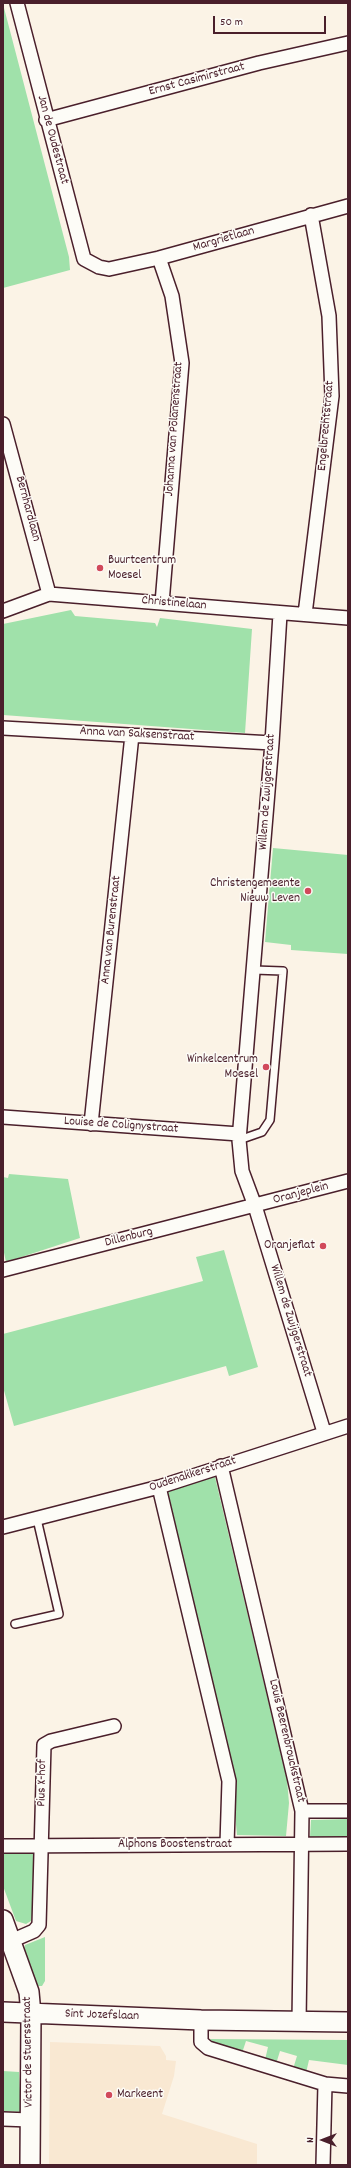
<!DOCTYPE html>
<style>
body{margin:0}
#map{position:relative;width:351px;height:2168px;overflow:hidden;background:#fbf3e6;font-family:Dekko,sans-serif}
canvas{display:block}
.frame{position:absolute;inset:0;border:4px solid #4a1f2b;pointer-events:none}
.north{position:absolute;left:303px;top:2120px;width:40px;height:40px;-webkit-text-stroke:3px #fdfcf7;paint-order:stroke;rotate:270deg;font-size:11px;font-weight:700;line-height:16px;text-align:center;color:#4a1f2b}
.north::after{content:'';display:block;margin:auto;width:14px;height:18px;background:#4a1f2b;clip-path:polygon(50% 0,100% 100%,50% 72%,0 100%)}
.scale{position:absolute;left:213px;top:16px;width:113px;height:18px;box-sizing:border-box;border:2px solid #4a1f2b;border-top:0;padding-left:5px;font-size:12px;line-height:14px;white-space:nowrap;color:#4a1f2b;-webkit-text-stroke:3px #fdfcf7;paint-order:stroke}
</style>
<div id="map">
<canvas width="351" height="2168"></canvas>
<div class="frame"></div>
<div class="north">N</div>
<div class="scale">50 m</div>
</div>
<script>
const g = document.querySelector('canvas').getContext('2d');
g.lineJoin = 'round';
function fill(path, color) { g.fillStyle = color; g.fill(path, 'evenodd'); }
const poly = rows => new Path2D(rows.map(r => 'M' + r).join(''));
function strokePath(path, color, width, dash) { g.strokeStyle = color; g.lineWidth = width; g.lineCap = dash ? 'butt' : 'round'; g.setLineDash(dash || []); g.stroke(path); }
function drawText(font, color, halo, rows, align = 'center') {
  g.font = font + ' Dekko,sans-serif'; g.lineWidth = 3; g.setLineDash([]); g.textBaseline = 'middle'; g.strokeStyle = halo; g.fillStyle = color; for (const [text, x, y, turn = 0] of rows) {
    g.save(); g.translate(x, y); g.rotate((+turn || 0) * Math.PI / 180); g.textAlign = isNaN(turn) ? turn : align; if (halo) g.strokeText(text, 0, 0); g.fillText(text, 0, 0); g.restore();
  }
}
const built = poly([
 [50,2042,160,2046,166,2056,166,2060,176,2061,174,2076,162,2114,257,2144,257,2165,49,2165]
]);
const green = poly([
 [3,4,69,257,70,270,3,288],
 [71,610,75,616,155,623,157,627,160,618,252,629,245,733,3,715,3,624],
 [273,848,348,855,348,954,291,950,291,945,265,942],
 [9,1174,68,1179,80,1238,6,1262,3,1248,3,1177,8,1178],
 [224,1250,258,1367,229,1376,226,1366,14,1426,3,1387,3,1334,203,1281,196,1257],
 [214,1473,287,1780,289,1803,286,1836,237,1835,231,1773,167,1487],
 [348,1819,348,1838,310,1837,311,1820],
 [3,1854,34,1854,34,1902,31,1921,26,1924,16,1921,3,1886],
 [45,1937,45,1981,42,1986,36,1986,23,1952,25,1945],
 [210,2039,348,2040,348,2065,309,2060,306,2073,293,2069,297,2056,280,2051,276,2064,265,2060,268,2047,246,2041,242,2053,214,2043],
 [3,2071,19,2072,21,2112,3,2111]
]);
const lane = poly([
 [239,1140,262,1132,270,1120,283,971,254,970],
 [15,1624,59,1614,37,1519]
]);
const street = poly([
 [17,3,84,259,99,267,109,269,159,258,348,206],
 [46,120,259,63,348,43],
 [159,258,172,296,182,363,162,603],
 [3,424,49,594],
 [3,611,49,594,348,618],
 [280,614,272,743,239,1140,242,1171,255,1206,324,1432],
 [305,614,332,396,329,316,311,215],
 [3,728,272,743],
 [3,1117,239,1134],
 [91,1124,132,735],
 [3,1270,348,1181],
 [221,1466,302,1811,299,2022],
 [159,1487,229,1781,227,1844],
 [3,1527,159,1487,348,1426],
 [302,1811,348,1811],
 [3,1846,348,1844],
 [11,1941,34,1931,39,1925,44,1745,51,1741,114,1726],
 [201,2020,201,2042,208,2048,325,2084,348,2086],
 [3,2119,30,2120],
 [323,2165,325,2084]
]);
const secondary = poly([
 [3,1920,29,1992,31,2014,30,2165],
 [3,2012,201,2020,348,2022]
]);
const markers = [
 [100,568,4,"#d1495b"],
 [308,891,4,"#d1495b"],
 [266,1067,4,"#d1495b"],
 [323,1246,4,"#d1495b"],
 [109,2095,4,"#d1495b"]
];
const streetNames = [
 ["Ernst Casimirstraat",197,80,-15],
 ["Jan de Oudestraat",52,140,75],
 ["Margrietlaan",224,240,-16],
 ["Engelbrechtstraat",327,426,-85],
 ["Johanna van Polanenstraat",175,429,-86],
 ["Bernhardlaan",27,509,75],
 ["Christinelaan",174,604,5],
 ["Anna van Saksenstraat",137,735,3],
 ["Willem de Zwijgerstraat",268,792,-86],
 ["Anna van Burenstraat",112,930,-84],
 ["Louise de Colignystraat",121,1126,4],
 ["Oranjeplein",301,1194,-15],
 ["Dillenburg",129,1238,-14],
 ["Willem de Zwijgerstraat",290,1321,73],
 ["Oudenakkerstraat",193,1475,-18],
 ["Louis Beerenbrouckstraat",286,1741,77],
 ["Pius X-hof",43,1783,-89],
 ["Alphons Boostenstraat",175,1845],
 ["Sint Jozefslaan",102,2016,2],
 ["Victor de Stuersstraat",29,2052,-91]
];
const poiNames = [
 ["Buurtcentrum",108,561,"left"],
 ["Moesel",108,576,"left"],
 ["Christengemeente",300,884],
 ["Nieuw Leven",300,899],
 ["Winkelcentrum",258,1060],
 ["Moesel",258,1075],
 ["Oranjeflat",315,1246],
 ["Markeent",117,2095,"left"]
];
fill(built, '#f9e8d2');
fill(green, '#a0e1aa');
strokePath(lane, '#4a1f2b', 10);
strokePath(street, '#4a1f2b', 16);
strokePath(secondary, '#4a1f2b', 22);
strokePath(lane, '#fdfcf7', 7);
strokePath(street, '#fdfcf7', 13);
strokePath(secondary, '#fdfcf7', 19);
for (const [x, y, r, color] of markers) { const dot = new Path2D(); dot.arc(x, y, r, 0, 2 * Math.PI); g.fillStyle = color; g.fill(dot); strokePath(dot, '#fdfcf7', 1.5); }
drawText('13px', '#4a1f2b', '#fdfcf7', streetNames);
drawText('13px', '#4a1f2b', '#fdfcf7', poiNames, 'right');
</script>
